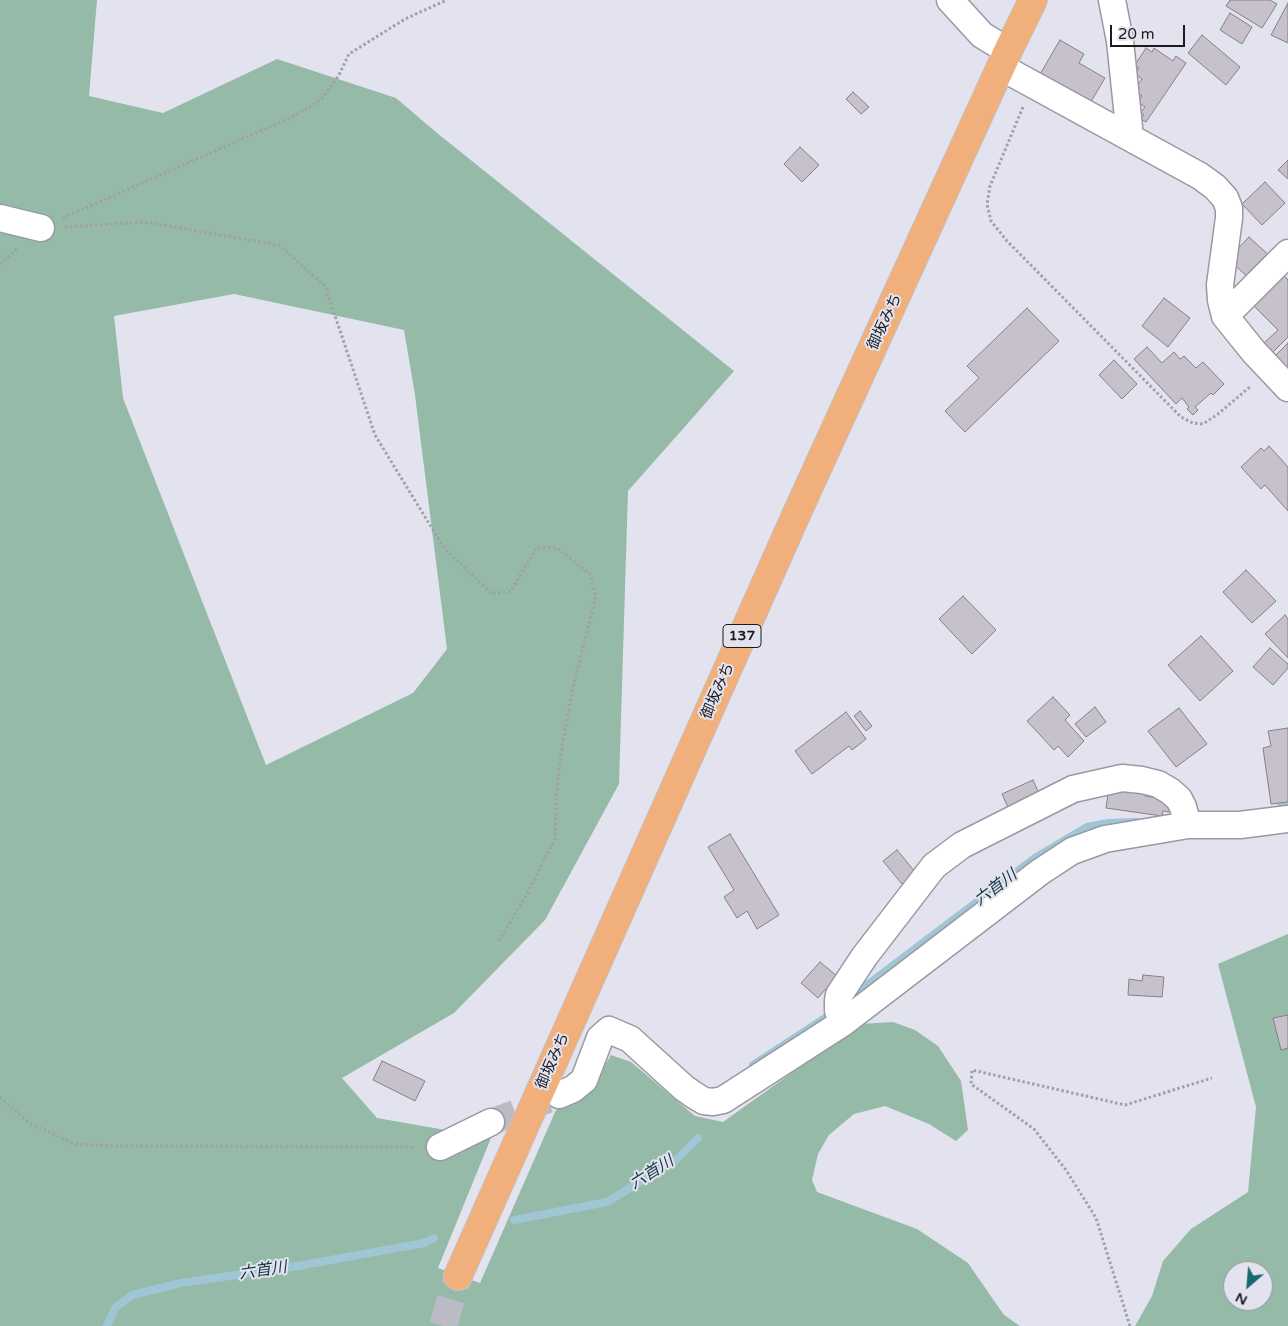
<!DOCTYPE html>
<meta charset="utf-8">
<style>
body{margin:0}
#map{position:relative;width:1288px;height:1326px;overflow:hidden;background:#e3e3ef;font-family:"Varela Round",sans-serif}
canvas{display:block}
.north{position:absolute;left:1223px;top:1261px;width:50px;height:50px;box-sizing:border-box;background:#e3e3ef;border:1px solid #93939c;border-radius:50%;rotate:207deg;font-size:14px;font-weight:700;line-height:20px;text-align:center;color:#1a1b1f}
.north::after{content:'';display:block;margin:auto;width:18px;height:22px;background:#1b6770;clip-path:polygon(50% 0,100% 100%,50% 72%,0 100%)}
.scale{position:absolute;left:1110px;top:25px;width:75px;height:22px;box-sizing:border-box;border:2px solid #1a1b1f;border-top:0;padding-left:6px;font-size:15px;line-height:18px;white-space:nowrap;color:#1a1b1f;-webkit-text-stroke:4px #e3e3ef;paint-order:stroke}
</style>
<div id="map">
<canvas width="1288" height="1326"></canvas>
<div class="north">N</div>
<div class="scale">20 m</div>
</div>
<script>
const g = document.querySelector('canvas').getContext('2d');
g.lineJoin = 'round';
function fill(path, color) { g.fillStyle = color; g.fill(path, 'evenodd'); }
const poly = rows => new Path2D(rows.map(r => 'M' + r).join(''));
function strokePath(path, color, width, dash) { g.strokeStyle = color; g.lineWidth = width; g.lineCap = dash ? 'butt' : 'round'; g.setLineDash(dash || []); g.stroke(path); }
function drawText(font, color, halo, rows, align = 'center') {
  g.font = font + ' "Varela Round","Noto Sans JP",sans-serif'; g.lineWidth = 4; g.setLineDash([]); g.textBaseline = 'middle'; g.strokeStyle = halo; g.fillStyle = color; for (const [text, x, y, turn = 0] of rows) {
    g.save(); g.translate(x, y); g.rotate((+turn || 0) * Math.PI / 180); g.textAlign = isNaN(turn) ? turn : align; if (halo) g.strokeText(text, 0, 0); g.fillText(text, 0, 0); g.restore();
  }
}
const forest = poly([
 [0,0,97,0,89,96,163,113,277,59,396,98,437,133,734,371,628,491,619,784,545,920,454,1013,342,1078,377,1118,491,1138,438,1268,480,1283,556,1110,589,1092,611,1055,631,1062,695,1116,723,1122,860,1024,893,1022,915,1030,938,1046,961,1081,968,1130,956,1141,929,1124,885,1106,854,1114,829,1135,818,1154,812,1180,817,1192,917,1229,968,1263,1004,1315,1020,1326,0,1326],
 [234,294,404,330,415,395,447,649,413,693,266,765,123,398,114,316],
 [1288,934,1288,1326,1135,1326,1152,1296,1163,1261,1191,1229,1248,1192,1256,1107,1218,964],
 [1233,1271,1263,1271,1263,1301,1233,1301]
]);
const stream = poly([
 [1281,806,1288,805],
 [854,995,1035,858,1087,827,1108,823,1137,822],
 [753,1065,828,1016],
 [514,1220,607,1202,676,1160,698,1138],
 [107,1326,115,1308,132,1295,181,1283,298,1266,424,1243,434,1238]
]);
const building = poly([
 [1230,0,1270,0,1277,4,1262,28,1226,6,1230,0],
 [1288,3,1288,43,1271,35,1288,3],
 [1230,13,1252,27,1242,44,1220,30,1230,13],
 [1202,35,1240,67,1226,85,1188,53,1202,35],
 [1060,40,1084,54,1079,63,1105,78,1089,105,1039,76,1060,40],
 [1146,48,1152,52,1154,48,1173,61,1176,56,1186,63,1146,122,1141,119,1144,115,1141,112,1145,107,1138,102,1142,96,1134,90,1142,79,1135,74,1139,68,1135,65,1146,48],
 [853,92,869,107,861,114,846,99,853,92],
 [800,147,819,165,802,182,784,164,800,147],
 [1288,160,1288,179,1278,170,1288,160],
 [1265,182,1285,203,1262,225,1242,204,1265,182],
 [1249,237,1272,258,1251,280,1228,259,1249,237],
 [1282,273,1288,280,1288,337,1272,353,1263,344,1278,330,1251,303,1282,273],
 [1164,298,1190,318,1168,347,1142,326,1164,298],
 [1027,308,1059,341,965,432,945,411,979,378,967,366,1027,308],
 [1288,343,1288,370,1275,356,1288,343],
 [1147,347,1162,363,1174,352,1180,359,1184,356,1196,368,1203,362,1224,384,1213,395,1211,393,1195,407,1198,410,1193,415,1187,409,1189,407,1182,398,1176,404,1134,359,1147,347],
 [1114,360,1137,384,1122,399,1099,375,1114,360],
 [1269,446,1288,467,1288,511,1265,485,1261,489,1241,467,1261,448,1264,451,1269,446],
 [1246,570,1276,601,1252,623,1223,592,1246,570],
 [963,596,996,630,972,654,939,619,963,596],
 [1285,615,1288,619,1288,658,1265,634,1285,615],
 [1201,636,1233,671,1200,701,1168,665,1201,636],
 [1270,648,1288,664,1288,668,1273,685,1253,667,1270,648],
 [1053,697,1070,715,1065,720,1084,741,1068,757,1058,746,1054,750,1027,721,1053,697],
 [1095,707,1106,722,1086,737,1075,724,1095,707],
 [1179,708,1207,744,1176,767,1148,731,1179,708],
 [860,711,872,726,866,731,854,716,860,711],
 [846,712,866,739,852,750,849,746,812,774,795,751,846,712],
 [1288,728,1288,802,1271,804,1263,748,1271,746,1268,731,1288,728],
 [1033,780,1043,802,1012,816,1002,794,1033,780],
 [1109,787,1145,792,1145,796,1171,800,1170,812,1163,811,1162,816,1106,808,1109,787],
 [730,834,779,915,757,929,747,911,737,918,724,897,734,890,708,847,730,834],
 [897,850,916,873,902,884,883,861,897,850],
 [820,962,837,976,818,998,801,983,820,962],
 [1143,975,1164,977,1162,997,1128,995,1129,979,1142,981,1143,975],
 [1288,1015,1288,1048,1281,1050,1273,1018,1288,1015],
 [382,1061,425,1081,415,1101,373,1080,382,1061]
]);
const minorTunnel = poly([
 [491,1122,548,1100]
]);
const highwayTunnel = poly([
 [443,1326,458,1276]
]);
const path = poly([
 [1023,107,990,186,987,204,991,221,1007,241,1181,417,1193,423,1203,424,1218,414,1251,386],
 [63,218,294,116,321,100,339,75,349,54,405,19,447,0],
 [65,227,144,222,279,245,325,286,375,435,444,548,492,594,511,591,537,547,557,548,590,574,596,597,573,686,562,746,556,797,555,839,526,896,498,942],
 [0,264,17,249],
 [0,1097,29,1123,75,1144,116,1146,414,1147],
 [1130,1326,1096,1218,1066,1170,1034,1129,971,1084,972,1070,1125,1105,1212,1078]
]);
const minor = poly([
 [950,0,982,35,1008,51],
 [1112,0,1120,41,1129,127,1126,135],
 [1001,67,1200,176,1215,187,1225,198,1229,208,1229,218,1220,285,1221,300,1225,316,1254,352,1288,388],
 [0,218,41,228],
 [1225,316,1288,253],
 [844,1022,838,1011,838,1001,839,995,864,957,934,866,962,845,1073,789,1122,778,1142,780,1158,784,1170,791,1179,799,1183,807,1188,825],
 [559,1095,573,1089,584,1080,600,1038,609,1030,630,1039,684,1088,694,1095,704,1101,713,1102,723,1100,844,1022,1040,872,1072,851,1105,839,1188,825,1240,825,1288,819],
 [440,1147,491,1122]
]);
const highway = poly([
 [458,1276,796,515,1008,51,1033,0]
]);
const shields = [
 [742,636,38]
];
const shieldNames = [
 ["137",742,636]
];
const streetNames = [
 ["御坂みち",885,322,-65],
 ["御坂みち",718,691,-66],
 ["御坂みち",553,1061,-66]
];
const waterNames = [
 ["六首川",996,888,-37],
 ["六首川",652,1173,-32],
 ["六首川",263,1271,-8]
];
fill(forest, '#96baa8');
strokePath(stream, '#a0c6d6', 8);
fill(building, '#c7c1cc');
strokePath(building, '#857f89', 1);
strokePath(minorTunnel, '#bbbbc5', 26, [26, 13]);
strokePath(highwayTunnel, '#bbbbc5', 28, [28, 14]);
strokePath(minor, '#9999a4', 29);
strokePath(highway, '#c3c4c5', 30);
strokePath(path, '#9fa0a9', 3, [2.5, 2.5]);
strokePath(minor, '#fff', 26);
strokePath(highway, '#f1af7c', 28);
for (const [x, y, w] of shields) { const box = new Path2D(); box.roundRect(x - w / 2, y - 11.5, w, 23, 4); g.fillStyle = '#e3e3ef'; g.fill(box); strokePath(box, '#1a1b1f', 1); }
drawText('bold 14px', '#1a1b1f', null, shieldNames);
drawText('15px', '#1a1b1f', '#e3e3ef', streetNames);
drawText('italic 16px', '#113441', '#e3e3ef', waterNames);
</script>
